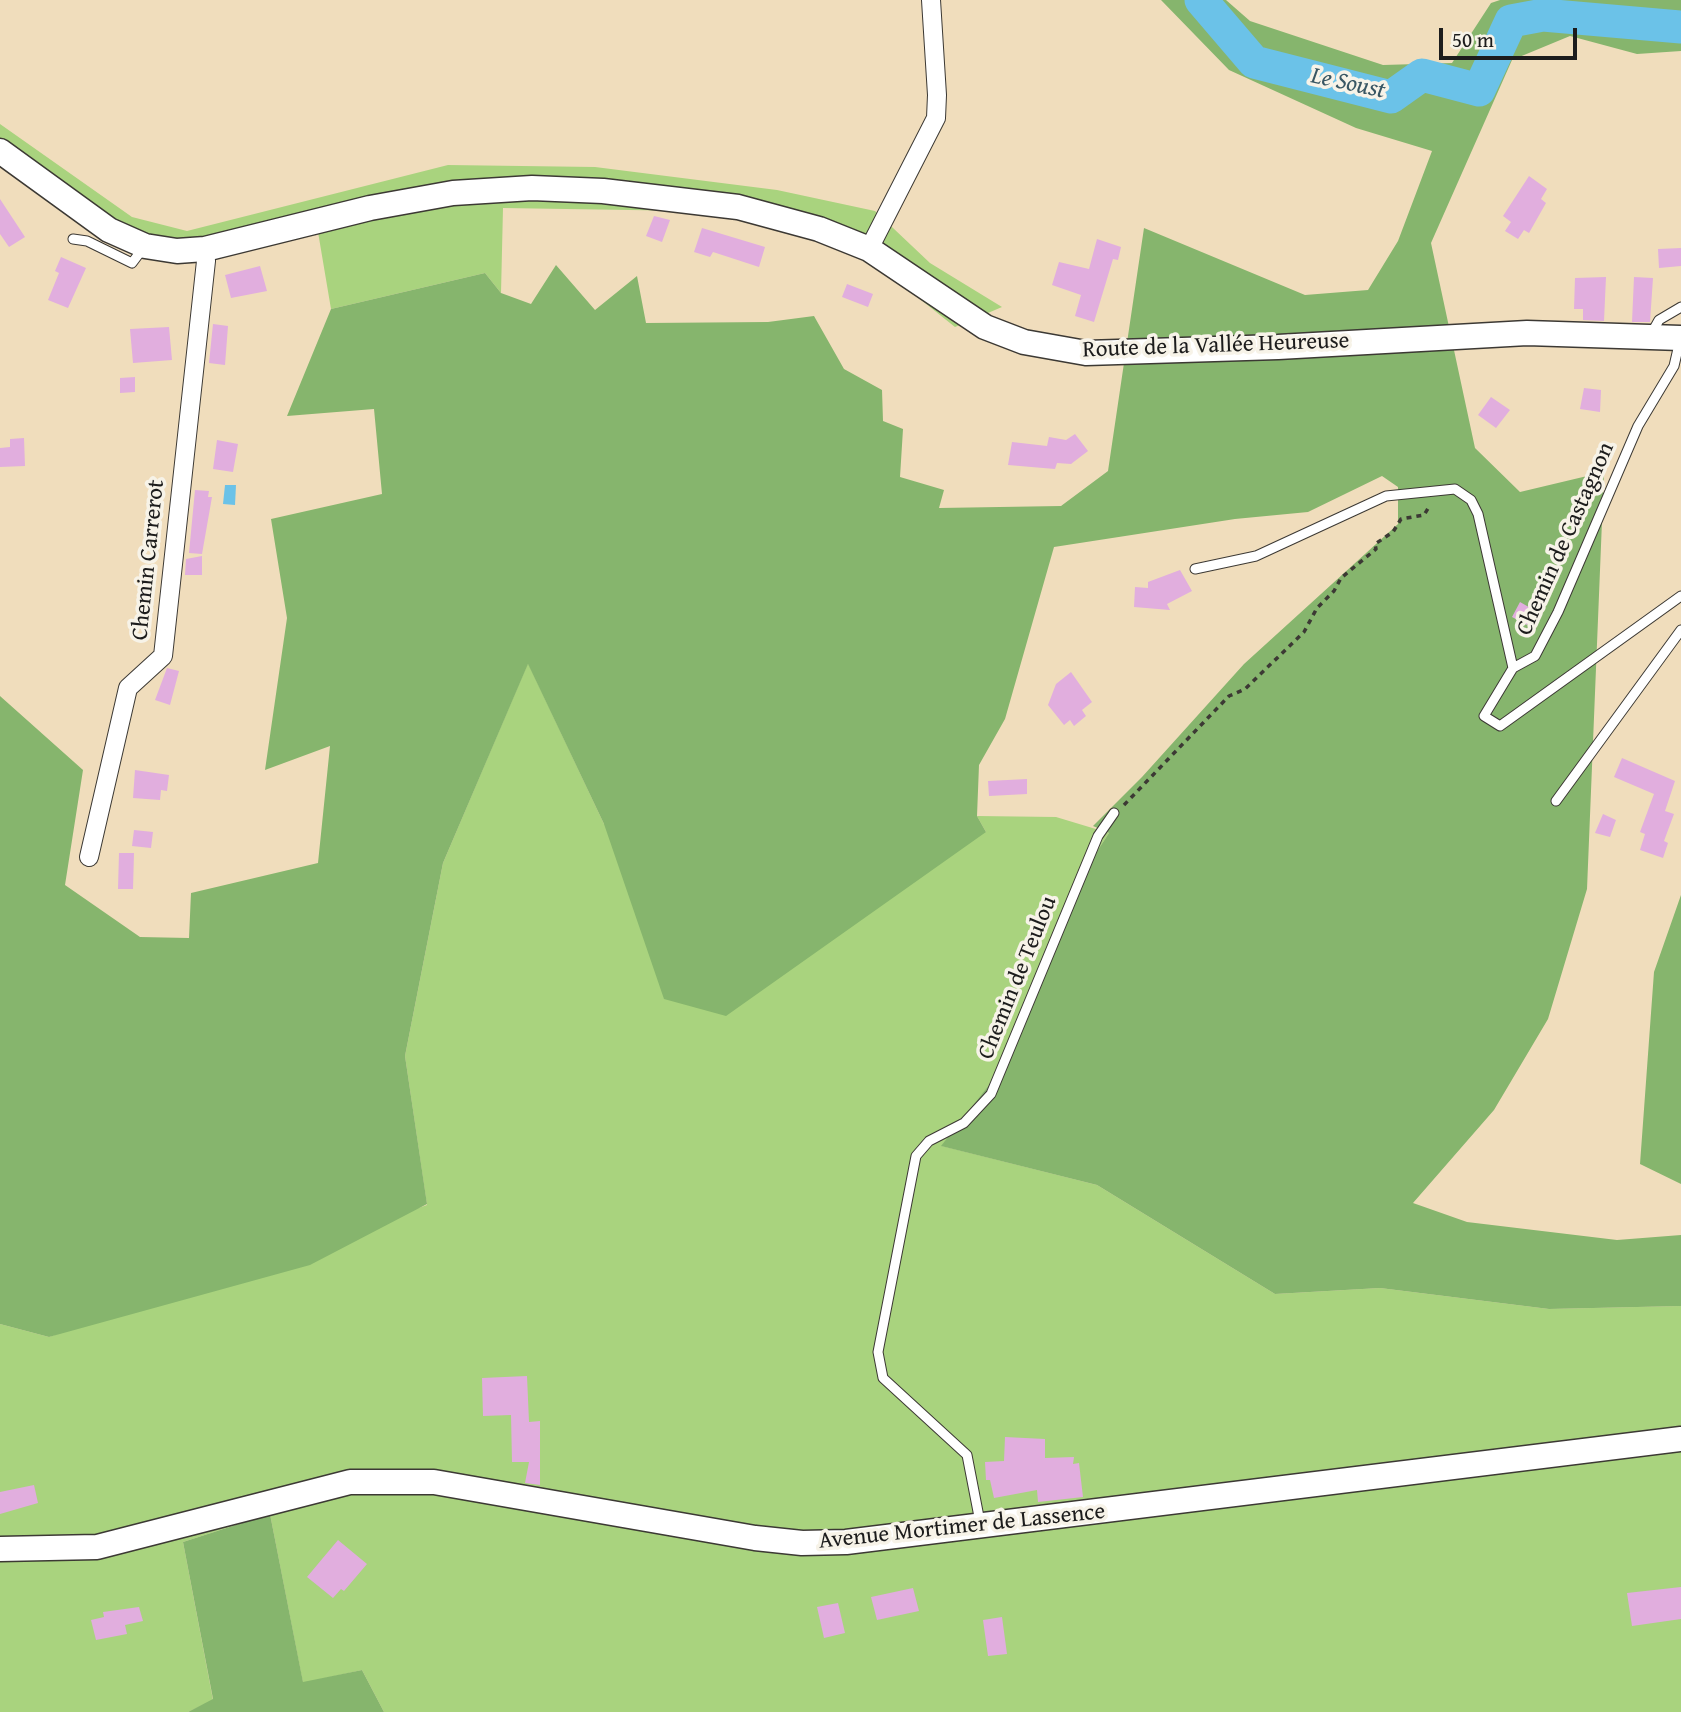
<!DOCTYPE html>
<meta charset="utf-8">
<style>
body{margin:0}
#map{position:relative;width:1681px;height:1712px;overflow:hidden;background:#f0ddbc;font-family:"Gentium Book Plus",serif}
canvas{display:block}
.scale{position:absolute;left:1439px;top:28px;width:138px;height:32px;box-sizing:border-box;border:4px solid #1c1c1c;border-top:0;padding-left:9px;font-size:21px;line-height:24px;white-space:nowrap;color:#1c1c1c;-webkit-text-stroke:5px #f7f3e8;paint-order:stroke}
</style>
<div id="map">
<canvas width="1681" height="1712"></canvas>
<div class="scale">50 m</div>
</div>
<script>
const g = document.querySelector('canvas').getContext('2d');
g.lineJoin = 'round';
function fill(path, color) { g.fillStyle = color; g.fill(path, 'evenodd'); }
const poly = rows => new Path2D(rows.map(r => 'M' + r).join(''));
function strokePath(path, color, width, dash) { g.strokeStyle = color; g.lineWidth = width; g.lineCap = dash ? 'butt' : 'round'; g.setLineDash(dash || []); g.stroke(path); }
function drawText(font, color, halo, rows, align = 'center') {
  g.font = font + ' "Gentium Book Plus",serif'; g.lineWidth = 7; g.setLineDash([]); g.textBaseline = 'middle'; g.strokeStyle = halo; g.fillStyle = color; for (const [text, x, y, turn = 0] of rows) {
    g.save(); g.translate(x, y); g.rotate((+turn || 0) * Math.PI / 180); g.textAlign = isNaN(turn) ? turn : align; if (halo) g.strokeText(text, 0, 0); g.fillText(text, 0, 0); g.restore();
  }
}
const green = poly([
 [0,124,132,217,187,231,448,165,595,167,777,190,875,211,930,263,1002,307,955,327,876,264,835,243,767,223,693,211,503,208,501,293,485,273,331,309,318,232,175,260,122,250,0,163],
 [528,663,604,824,986,832,977,816,1056,817,1109,833,1090,862,992,1081,942,1146,1097,1185,1275,1294,1380,1288,1549,1309,1681,1306,1681,1712,384,1712,362,1670,303,1683,270,1514,183,1542,213,1700,188,1712,0,1712,0,1324,49,1337,427,1205,405,1056,443,863]
]);
const forest = poly([
 [1161,0,1226,0,1250,21,1383,65,1452,63,1491,3,1500,0,1681,0,1681,51,1637,54,1570,36,1512,60,1431,243,1475,448,1520,492,1604,472,1587,889,1548,1019,1494,1110,1413,1203,1467,1222,1617,1240,1681,1235,1681,1306,1549,1309,1380,1288,1275,1294,1097,1185,941,1146,992,1081,1090,862,1109,833,1093,826,1142,777,1244,664,1398,524,1398,487,1382,476,1308,512,1235,519,1054,547,1005,719,979,765,977,816,986,832,726,1016,664,999,604,824,528,664,443,863,405,1056,427,1204,310,1265,49,1337,0,1324,0,696,83,770,65,885,140,937,189,938,191,893,318,863,330,746,265,770,287,618,271,519,382,494,374,409,287,416,331,309,485,273,501,293,531,304,556,265,595,310,637,276,646,323,768,322,814,316,844,369,882,390,883,421,903,429,900,477,944,490,939,508,1061,506,1108,471,1144,228,1305,295,1368,290,1398,241,1432,151,1356,128,1229,70],
 [1681,895,1681,1184,1640,1164,1654,972],
 [270,1514,303,1682,362,1670,384,1712,188,1712,213,1699,183,1542]
]);
const water = poly([
 [225,485,236,485,235,505,223,504]
]);
const river = poly([
 [1201,0,1254,62,1391,97,1422,75,1479,90,1511,21,1543,15,1681,27]
]);
const building = poly([
 [1529,176,1547,189,1541,199,1546,203,1529,233,1524,230,1518,239,1505,231,1511,222,1503,216],
 [0,199,25,237,9,247,0,234],
 [654,216,670,220,662,242,646,236],
 [702,228,765,247,759,267,713,252,710,257,694,252],
 [1097,239,1121,247,1118,260,1113,259,1094,322,1075,316,1081,295,1052,285,1059,262,1089,269],
 [1681,248,1681,266,1659,268,1658,249],
 [61,257,86,268,68,308,48,300,59,273,55,271],
 [260,266,267,291,231,298,225,275],
 [1606,277,1604,321,1583,320,1583,309,1574,309,1575,278],
 [1634,277,1653,278,1650,322,1632,322],
 [847,284,873,294,868,307,842,297],
 [213,324,228,326,225,365,209,363],
 [169,327,172,360,133,363,130,329],
 [135,377,135,392,120,393,120,378],
 [1584,388,1601,390,1600,412,1580,409],
 [1491,397,1510,410,1496,428,1478,415],
 [1075,434,1088,451,1071,464,1057,463,1055,469,1008,465,1012,442,1047,446,1049,437,1066,440],
 [24,438,25,466,0,467,0,448,10,447,10,439],
 [217,440,238,444,233,472,213,469],
 [195,490,209,491,208,497,212,497,202,554,189,553],
 [202,556,202,575,185,575,186,559],
 [1180,570,1192,591,1167,604,1170,610,1134,607,1135,587,1148,588,1148,582],
 [1520,602,1534,610,1527,625,1512,617],
 [167,668,179,671,170,705,155,700],
 [1071,672,1092,702,1082,710,1086,716,1074,726,1070,720,1064,725,1048,705,1056,684],
 [1622,758,1675,781,1665,811,1674,814,1664,841,1668,843,1663,858,1640,850,1645,834,1640,832,1654,794,1614,777],
 [135,770,169,775,167,791,161,790,160,800,133,798],
 [1027,779,1027,794,989,796,988,781],
 [1603,814,1616,820,1610,837,1595,833],
 [134,830,153,832,151,848,132,846],
 [119,853,134,853,133,889,118,889],
 [527,1376,529,1422,540,1421,540,1485,525,1483,529,1462,512,1462,511,1415,483,1416,482,1378],
 [1005,1437,1045,1439,1045,1458,1074,1457,1073,1464,1079,1463,1083,1497,1038,1502,1037,1490,994,1498,990,1480,986,1480,985,1462,1004,1461],
 [34,1485,38,1503,0,1514,0,1492],
 [338,1540,367,1564,344,1591,341,1589,333,1598,307,1577],
 [1681,1587,1681,1619,1632,1626,1627,1593],
 [913,1588,919,1611,877,1620,871,1597],
 [838,1603,845,1633,824,1638,817,1607],
 [139,1607,143,1621,125,1625,127,1634,96,1640,91,1620,104,1617,103,1612],
 [1002,1617,1007,1654,988,1656,983,1620]
]);
const path = poly([
 [1124,805,1229,696,1245,689,1304,632,1317,608,1334,591,1341,578,1376,549,1375,544,1393,532,1401,519,1424,515,1430,505]
]);
const lane = poly([
 [73,239,87,241,132,263,144,247],
 [1650,336,1659,320,1681,307],
 [1680,340,1674,366,1638,426,1558,612,1535,656,1513,668,1484,716,1500,726,1681,596],
 [1195,569,1256,556,1386,496,1455,489,1471,500,1478,514,1513,668],
 [1556,801,1681,630],
 [980,1522,967,1455,883,1378,878,1352,916,1156,929,1141,964,1123,991,1094,1098,836,1114,813]
]);
const street = poly([
 [869,249,936,118,937,95,931,0],
 [89,857,128,688,163,656,206,261,205,249]
]);
const secondary = poly([
 [0,151,109,230,145,246,177,251,205,249,370,208,453,193,532,188,603,191,738,207,819,229,869,249,985,327,1024,342,1086,353,1278,347,1527,333,1681,338],
 [0,1549,97,1547,350,1482,434,1482,755,1538,802,1543,846,1542,1681,1439]
]);
const streetNames = [
 ["Route de la Vallée Heureuse",1216,346,-2],
 ["Chemin de Castagnon",1566,539,-66],
 ["Chemin Carrerot",149,560,-84],
 ["Chemin de Teulou",1018,978,-68],
 ["Avenue Mortimer de Lassence",962,1527,-6]
];
const waterNames = [
 ["Le Soust",1348,84,12]
];
fill(green, '#a9d37e');
fill(forest, '#86b56d');
fill(water, '#6bc2e8');
strokePath(river, '#6bc2e8', 33);
fill(building, '#e1aede');
strokePath(lane, '#3c3934', 11);
strokePath(street, '#3c3934', 20);
strokePath(secondary, '#3c3934', 27);
strokePath(path, '#3c3934', 3.5, [5, 5]);
strokePath(lane, '#fff', 9);
strokePath(street, '#fff', 18);
strokePath(secondary, '#fff', 24);
drawText('23px', '#1c1c1c', '#f7f3e8', streetNames);
drawText('italic 24px', '#385663', '#f7f3e8', waterNames);
</script>
